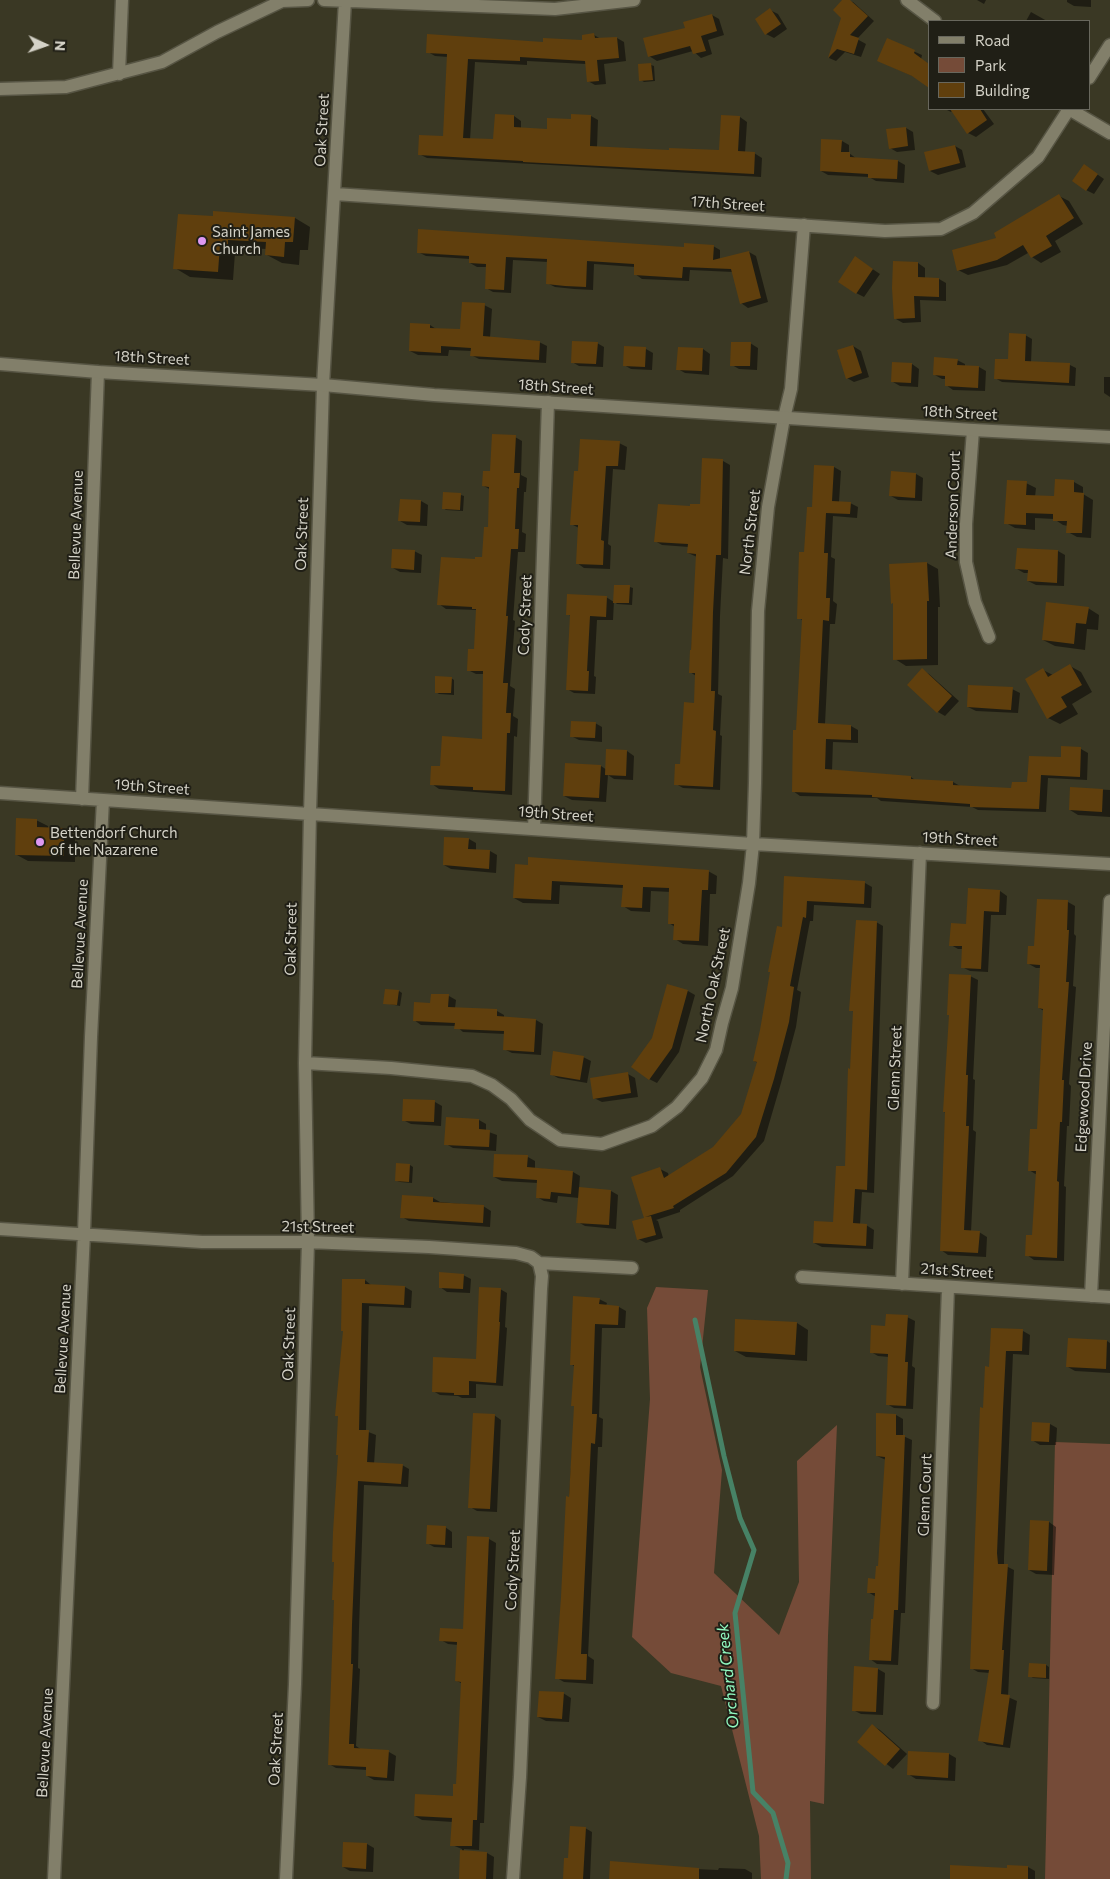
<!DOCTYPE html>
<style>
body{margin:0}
#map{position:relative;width:1110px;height:1879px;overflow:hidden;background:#3a3824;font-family:Commissioner,sans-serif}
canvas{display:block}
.legend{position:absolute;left:928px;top:20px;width:162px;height:90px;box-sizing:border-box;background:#201f16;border:1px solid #68675d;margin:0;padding:6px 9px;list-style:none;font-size:15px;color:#d4d2c7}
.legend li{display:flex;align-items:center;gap:10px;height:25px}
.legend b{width:25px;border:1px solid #68675d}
.north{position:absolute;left:20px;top:20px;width:50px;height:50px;-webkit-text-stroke:4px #201f16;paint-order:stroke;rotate:93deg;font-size:14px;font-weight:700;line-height:20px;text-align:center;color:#d4d2c7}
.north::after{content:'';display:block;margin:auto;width:18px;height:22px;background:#d4d2c7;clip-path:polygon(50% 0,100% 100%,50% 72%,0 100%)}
</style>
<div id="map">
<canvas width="1110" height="1879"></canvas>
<ul class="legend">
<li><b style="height:6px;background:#827f6a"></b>Road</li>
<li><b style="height:14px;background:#754b38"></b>Park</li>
<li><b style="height:14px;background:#603f0d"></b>Building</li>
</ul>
<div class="north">N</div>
</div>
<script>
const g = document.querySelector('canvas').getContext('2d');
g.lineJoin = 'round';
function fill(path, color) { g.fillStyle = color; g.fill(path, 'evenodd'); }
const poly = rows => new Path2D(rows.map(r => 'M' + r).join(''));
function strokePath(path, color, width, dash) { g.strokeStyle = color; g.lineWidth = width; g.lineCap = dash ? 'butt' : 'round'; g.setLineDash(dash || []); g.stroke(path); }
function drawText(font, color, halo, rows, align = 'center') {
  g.font = font + ' Commissioner,sans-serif'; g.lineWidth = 4; g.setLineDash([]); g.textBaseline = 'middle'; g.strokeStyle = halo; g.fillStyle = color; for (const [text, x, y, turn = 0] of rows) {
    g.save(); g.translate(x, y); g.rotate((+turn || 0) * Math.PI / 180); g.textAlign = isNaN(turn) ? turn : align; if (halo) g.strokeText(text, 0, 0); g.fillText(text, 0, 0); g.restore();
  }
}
const green = poly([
 [656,1287,708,1290,700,1367,722,1470,714,1573,779,1635,799,1582,797,1461,837,1425,828,1636,824,1804,810,1801,811,1879,761,1879,759,1836,721,1686,671,1673,632,1637,650,1399,647,1308],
 [1055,1442,1110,1444,1110,1879,1045,1879]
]);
const shadow = poly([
 [844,0,853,2,874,21,857,39,866,44,861,57,845,52,836,61,829,58,842,17],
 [977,0,986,0,984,4],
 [1067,0,1091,0,1091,7,1074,6,1067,2],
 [770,10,778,14,787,29,774,38,766,34],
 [1031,12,1047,21,1026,21],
 [712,15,719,19,724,35,708,40,712,54,701,58,693,51,657,61,649,56,687,28],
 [594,35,601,39,617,38,624,42,626,61,604,64,606,84,595,85,588,81,586,64,527,61,527,65,475,62,470,140,494,141,496,115,514,116,521,121,521,129,548,131,572,120,572,115,591,116,598,120,597,147,670,152,721,152,740,117,747,122,745,153,754,153,762,158,761,177,427,158,419,154,444,137,448,57,435,56,428,52,584,41],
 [888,40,922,55,917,78,879,61],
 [651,65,654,66,655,81,644,82,641,80],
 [945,109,983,109,994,124,976,137,968,133,952,111,951,112],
 [906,128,913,132,915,150,897,152,890,148],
 [842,141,849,145,849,153,857,159,898,161,905,165,904,183,876,181,869,177,828,175,821,171],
 [955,146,962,150,966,167,938,175,930,171],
 [1091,170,1104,179,1094,194,1086,190],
 [1059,196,1069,201,1083,224,1055,241,1061,252,1041,263,1032,257,1028,253,1007,265,968,275,958,270,998,239],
 [214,218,295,218,310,227,308,250,300,250,299,265,282,263,267,255,267,249,243,248,243,254,235,253,233,280,190,277,175,268],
 [713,246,720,250,720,260,749,252,756,256,768,302,748,308,741,303,733,272,690,270,689,281,642,279,635,274,635,267,594,264,593,290,574,289,555,287,547,283,548,262,513,260,511,293,493,292,486,288,487,267,477,267,470,263,470,259,426,256,418,252,685,248],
 [862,262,880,274,864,297,856,293],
 [918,263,925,268,925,279,939,279,946,283,946,301,920,300,921,322,903,323,896,319],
 [484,305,492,309,490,338,539,342,547,346,546,363,479,359,471,355,472,351,449,350,448,356,418,355,410,351,430,325,436,329,462,330],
 [1025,335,1032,339,1031,363,1070,365,1076,368,1075,386,1002,382,995,378,1009,361],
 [597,343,604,347,603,367,579,366,572,362],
 [750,343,758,348,757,370,739,369,732,365],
 [853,346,861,351,869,377,854,382,847,378],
 [679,348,703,349,710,354,709,375,685,373,678,369],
 [646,349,653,353,652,370,631,369,624,365],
 [957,360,965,364,965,366,979,367,986,371,985,391,953,390,946,385,946,379,942,379,935,375],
 [894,363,912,364,919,369,918,387,900,386,893,382],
 [1104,377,1110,377,1110,397,1104,393],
 [515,437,522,441,521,475,527,478,526,492,524,492,522,532,526,534,525,552,518,552,513,620,515,621,510,686,515,689,513,716,518,719,517,737,514,736,512,795,439,789,432,784,441,768,483,740,484,674,476,674,468,670,476,650,478,610,446,609,439,604,476,560,483,559,490,529,491,490,484,486],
 [619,443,627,447,625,470,613,469,608,544,611,546,610,569,584,568,577,563,579,528,571,524,580,472],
 [723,461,730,465,728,559,723,558,720,616,718,694,722,696,720,735,722,736,720,790,683,788,676,784,682,766,695,704,696,676,690,672,697,557,688,553,689,547,662,545,655,541,692,507,701,506],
 [834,467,841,471,839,502,850,503,858,507,857,518,833,516,831,557,835,559,833,601,837,604,835,624,830,624,825,724,851,726,858,730,858,743,833,742,832,771,911,777,915,780,953,782,960,786,1012,789,1028,784,1062,759,1063,748,1081,749,1088,753,1087,780,1048,778,1046,812,978,810,972,807,881,801,877,798,800,796,793,791,804,621,799,618,805,554,813,508],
 [916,474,923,478,922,501,898,500,891,496],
 [1074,482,1083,487,1083,494,1093,500,1091,538,1077,537,1068,532,1068,526,1063,525,1054,519,1035,518,1035,530,1015,528,1006,523,1026,483,1036,488,1035,497,1055,498],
 [461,495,464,496,463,511,446,510,443,508],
 [421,501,428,505,427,526,407,525,400,521],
 [1018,549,1058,551,1065,555,1064,586,1036,585,1028,581,1029,573,1024,573,1017,569],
 [414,551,422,555,421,573,400,572,393,568],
 [927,563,938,569,940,607,938,607,938,665,906,666,895,659],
 [630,587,633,588,632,605,617,604,614,601,613,620,597,620,594,676,596,677,595,694,574,693,567,689,571,616,567,614,606,597,614,602],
 [1088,608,1099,615,1098,630,1087,629,1085,650,1055,646,1043,640],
 [1070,666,1081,672,1092,692,1072,704,1078,714,1060,724,1048,718,1043,670,1053,675],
 [922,670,929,674,959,701,945,716,938,712,908,685],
 [451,678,454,680,454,695,439,694,436,692],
 [1012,689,1020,693,1018,713,976,711,968,707],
 [595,723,602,727,602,742,579,740,571,736],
 [608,750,627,751,634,756,633,780,614,779,608,775,606,802,572,800,564,796,601,766,607,770],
 [1071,788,1110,790,1110,817,1078,815,1070,810],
 [36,820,48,826,48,829,64,829,75,836,75,862,28,861,17,855],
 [469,839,476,843,476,850,490,851,497,855,496,873,451,869,444,865],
 [516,865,708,871,717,876,716,894,710,894,708,946,683,944,675,939,675,927,669,923,671,892,651,891,650,912,631,911,623,906,624,888,560,885,559,904,523,903,514,898],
 [786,878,865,883,872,887,871,908,814,905,813,921,810,921,797,990,801,992,796,1027,781,1083,764,1141,733,1176,680,1210,680,1212,656,1220,658,1221,663,1238,646,1243,638,1239,646,1219,633,1177,660,1169,668,1173,669,1177,713,1148,742,1114,758,1063,754,1061,783,929],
 [1000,891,1007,896,1006,915,991,915,988,972,970,971,962,967,963,949,958,949,951,945,967,925],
 [1038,900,1068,902,1075,906,1074,934,1076,936,1073,986,1076,987,1069,1084,1071,1086,1069,1126,1067,1126,1064,1186,1066,1187,1064,1261,1034,1260,1027,1255,1034,1236,1037,1175,1029,1170,1038,1130,1044,1011,1039,1008,1041,968,1036,968,1029,964,1036,947],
 [876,922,883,926,874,1193,862,1192,860,1225,866,1225,874,1230,873,1249,822,1247,814,1243,834,1224,846,1168,854,1012,851,1010],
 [970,976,978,980,973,1079,975,1080,973,1130,976,1132,971,1232,979,1232,987,1237,986,1257,948,1255,941,1250,946,1113,944,1112],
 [668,985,688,991,695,995,679,1052,657,1083,649,1079,653,1038],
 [399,991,402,993,400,1006,384,1003],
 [449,996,456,1000,455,1008,497,1011,504,1015,504,1018,536,1020,543,1024,541,1055,512,1053,504,1049,505,1034,463,1032,456,1026,421,1025,414,1020],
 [583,1057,591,1061,587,1083,558,1078,551,1074],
 [628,1074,635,1078,638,1097,602,1102,594,1098],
 [435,1102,442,1106,441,1126,411,1124,403,1120],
 [479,1120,486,1124,486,1131,497,1135,496,1151,453,1148,446,1144],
 [528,1157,535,1161,535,1168,573,1172,580,1176,579,1189,611,1191,618,1195,616,1229,585,1226,578,1222,579,1198,558,1196,557,1203,544,1201,537,1197,538,1183,502,1181,494,1177],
 [398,1165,410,1165,413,1167,412,1183,400,1182,397,1181],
 [433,1198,440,1202,483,1206,491,1211,490,1227,409,1221,402,1217],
 [463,1275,471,1279,470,1293,447,1292,440,1287],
 [365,1280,371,1285,405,1287,412,1291,411,1308,369,1306,366,1431,376,1435,374,1464,402,1465,409,1469,408,1487,364,1485,359,1628,358,1668,360,1669,356,1746,362,1750,389,1752,396,1756,394,1781,374,1780,367,1776,367,1770,336,1768,329,1764,339,1455,339,1417,337,1415],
 [500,1289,507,1293,505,1327,507,1328,503,1386,476,1384,476,1398,462,1398,458,1396,440,1395,433,1391,477,1360],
 [599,1299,607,1303,606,1306,619,1307,626,1311,625,1328,602,1328,599,1417,603,1419,602,1447,598,1447,588,1656,594,1660,593,1684,564,1682,557,1678,575,1407,575,1367,571,1364],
 [907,1317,915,1321,912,1366,915,1368,913,1409,894,1408,887,1404,889,1357,878,1356,871,1352,886,1327],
 [797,1323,808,1330,807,1361,746,1357,735,1351],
 [1023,1331,1030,1335,1029,1355,1013,1354,1004,1558,1004,1565,1014,1570,1008,1697,1017,1701,1010,1748,987,1745,980,1740,990,1673,978,1672,971,1668,984,1409,991,1368],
 [1107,1341,1110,1343,1110,1373,1075,1371,1068,1367],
 [494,1415,501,1420,497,1512,477,1511,470,1507],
 [896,1415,903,1419,903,1436,912,1440,905,1613,901,1613,898,1665,877,1664,870,1659,876,1597,868,1592,877,1580,879,1567,886,1460,877,1456],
 [1050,1424,1057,1428,1056,1445,1040,1445,1032,1440],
 [1032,1521,1049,1522,1056,1527,1054,1575,1036,1574,1029,1570],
 [445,1527,452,1532,452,1548,434,1547,427,1543],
 [489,1539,496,1543,484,1823,480,1823,479,1850,464,1849,464,1852,487,1853,494,1857,493,1879,462,1879,461,1878,462,1849,452,1845,453,1822,422,1820,415,1816,454,1797,458,1785,463,1684,457,1681,458,1645,448,1644,441,1640,465,1630],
 [1046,1665,1049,1667,1049,1679,1033,1678,1030,1676],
 [878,1669,885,1673,883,1715,861,1714,853,1710],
 [563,1693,571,1698,569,1722,546,1721,538,1717],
 [873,1726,880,1730,907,1754,893,1769,859,1742],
 [949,1754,956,1758,955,1781,916,1779,908,1774],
 [585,1828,592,1832,590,1879,564,1879,569,1859],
 [367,1844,374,1848,373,1872,350,1871,343,1867],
 [1009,1866,1028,1867,1035,1871,1035,1879,951,1879,1009,1869],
 [648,1867,718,1870,719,1868,745,1869,752,1873,752,1879,610,1879]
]);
const stream = poly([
 [695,1320,724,1456,740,1518,754,1550,735,1613,753,1792,773,1813,788,1863,786,1879]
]);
const building = poly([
 [842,0,850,0,868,16,850,35,859,38,854,54,837,49,828,58,841,18,833,10],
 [770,8,781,24,765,35,755,19],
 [712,14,717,31,701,36,706,51,693,54,690,46,648,57,643,38,685,28,683,22],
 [594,33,595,38,617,37,619,58,597,60,599,81,587,82,585,61,520,57,520,61,468,59,463,138,493,139,495,114,514,115,514,127,547,129,547,118,571,119,571,114,591,115,590,146,669,150,669,148,719,150,721,115,740,116,738,151,755,152,754,174,523,162,523,161,418,155,419,135,443,136,447,54,426,53,427,34,543,42,543,38,582,40,582,35],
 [887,38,915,50,914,53,929,64,929,88,912,76,877,61],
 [651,63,653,80,639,81,638,64],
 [950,109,980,109,987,120,967,134],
 [906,127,908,146,889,149,886,129],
 [821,139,842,140,841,152,850,152,850,157,898,160,897,179,868,178,868,174,820,171],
 [955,145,960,163,929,171,924,152],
 [1084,164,1098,174,1086,191,1072,181],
 [1059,194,1074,218,1046,236,1052,246,1031,258,1023,245,997,260,957,271,952,250,996,238,994,233],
 [213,211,295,217,293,242,285,242,284,257,265,255,266,242,228,240,228,246,220,245,218,272,173,269,178,214,213,216],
 [418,229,684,247,684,243,714,245,713,260,749,251,761,298,740,304,731,269,683,267,682,278,634,275,634,264,587,261,586,287,565,286,546,284,547,259,506,257,504,290,485,289,486,264,469,263,469,256,417,253],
 [855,256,873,269,856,294,838,282],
 [893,261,918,262,918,277,939,278,939,297,914,296,915,318,894,319,892,288],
 [462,302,485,303,483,336,540,341,539,360,470,356,471,348,441,346,441,353,409,351,410,323,430,324,430,328,460,329],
 [1009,333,1026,334,1025,361,1070,363,1069,383,994,379,995,359,1008,359],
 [572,341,598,342,596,364,571,363],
 [731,342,751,342,750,366,730,366],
 [853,345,862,373,846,379,837,350],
 [624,346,646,347,645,367,623,366],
 [678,347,703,348,702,371,676,370],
 [934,357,958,359,957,365,979,366,978,388,945,386,945,376,933,375],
 [892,362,912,363,911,383,891,382],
 [492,434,516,435,514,473,520,473,519,488,517,488,515,529,519,529,518,549,511,549,506,616,508,616,503,683,508,683,506,713,511,713,510,733,507,733,505,791,473,790,473,787,430,785,431,766,440,766,442,736,482,739,483,671,467,671,468,649,474,649,476,609,472,609,472,607,437,605,441,557,475,559,475,557,482,557,484,527,488,527,489,487,482,486,483,471,490,471],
 [580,439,620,441,618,466,606,466,601,540,604,541,603,565,576,564,578,525,570,525,574,471,578,471],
 [702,458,723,459,721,555,716,555,713,612,711,691,715,691,713,730,716,731,713,787,674,785,675,764,680,764,684,702,694,703,695,673,689,673,690,650,691,650,696,554,687,553,688,544,654,542,658,504,690,506,690,504,700,504],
 [814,465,834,466,832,501,851,502,850,514,826,513,824,553,828,553,826,598,830,598,829,621,823,620,818,723,851,725,851,740,826,739,825,769,911,776,911,779,953,781,953,785,1011,788,1012,782,1027,782,1029,756,1061,757,1061,746,1081,747,1080,777,1041,775,1039,809,970,807,970,804,872,797,872,795,792,792,793,730,796,730,802,619,797,619,799,552,804,552,807,507,812,507],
 [891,471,916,473,915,498,889,496],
 [1055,479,1074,480,1074,492,1084,493,1082,533,1066,533,1067,521,1053,521,1053,514,1026,513,1026,525,1004,524,1007,480,1027,481,1026,495,1054,496],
 [443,492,461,493,460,510,442,509],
 [400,499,421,500,420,522,398,521],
 [1017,548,1058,550,1057,583,1027,581,1028,570,1015,569],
 [392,549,415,550,414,570,391,568],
 [927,562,929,601,927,601,927,659,893,660,893,603,891,604,889,564],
 [614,585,630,585,629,603,613,603],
 [567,594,607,596,606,617,590,616,587,671,589,671,588,691,566,690,570,615,566,615],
 [1046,602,1089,607,1086,624,1076,623,1074,644,1042,640],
 [1070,664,1082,685,1061,697,1067,707,1047,719,1025,679,1043,668,1048,677],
 [922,668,952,696,937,713,907,685],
 [435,676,452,677,451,693,435,693],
 [968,685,1013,687,1011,710,967,707],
 [571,721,596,722,595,738,570,737],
 [606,749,627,750,626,776,605,775],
 [565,763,601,765,599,798,563,796],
 [1070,787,1103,789,1102,812,1069,810],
 [16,818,37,819,37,827,64,828,64,856,15,855],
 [444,837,469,838,468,849,490,850,489,869,443,865],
 [528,857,709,870,708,890,702,890,699,941,673,940,674,924,668,924,669,888,643,887,642,908,621,907,623,885,552,881,551,900,513,898,515,864,528,865],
 [784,876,865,881,864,904,807,901,806,918,803,917,790,986,794,987,789,1022,774,1079,756,1137,726,1173,673,1206,674,1208,645,1217,651,1216,656,1235,637,1240,632,1221,644,1218,631,1177,660,1167,664,1178,713,1147,741,1114,757,1062,753,1061,760,1030,770,972,768,972,777,926,782,927],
 [968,888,1000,890,999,912,984,911,981,969,961,968,962,946,949,946,951,923,966,924],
 [1037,899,1068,900,1067,930,1069,930,1066,982,1069,982,1062,1080,1064,1080,1062,1122,1060,1122,1057,1181,1059,1182,1057,1258,1025,1256,1026,1235,1032,1235,1036,1171,1028,1171,1030,1129,1037,1129,1043,1009,1038,1008,1040,965,1027,964,1028,946,1034,946],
 [856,920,877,921,867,1190,855,1189,853,1223,867,1224,866,1246,813,1243,814,1221,833,1222,836,1166,845,1166,848,1068,850,1069,853,1011,849,1011],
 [949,974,971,975,966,1075,968,1075,966,1126,969,1126,964,1230,980,1231,978,1253,940,1251,945,1112,943,1112,949,1015,947,1015],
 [667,984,688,990,672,1048,649,1080,631,1067,652,1038],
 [385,989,399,990,397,1005,383,1004],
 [431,994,449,994,448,1007,497,1009,497,1016,536,1019,534,1052,503,1050,504,1031,454,1029,455,1023,413,1021,414,1002,430,1003],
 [553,1051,584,1056,580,1080,550,1075],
 [628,1072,631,1093,593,1099,590,1078],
 [403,1099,435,1100,434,1122,402,1121],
 [446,1117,479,1119,479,1129,490,1130,489,1147,444,1145],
 [494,1154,528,1155,527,1167,573,1171,571,1194,551,1192,550,1199,536,1198,537,1180,493,1177],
 [396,1163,410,1164,409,1182,395,1181],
 [579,1187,611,1190,609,1225,576,1223],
 [402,1195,433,1197,433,1202,484,1205,483,1223,400,1218],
 [439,1272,464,1274,463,1289,439,1288],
 [342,1279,365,1279,365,1284,405,1286,404,1305,362,1303,359,1430,369,1430,367,1462,403,1464,401,1484,358,1481,352,1624,351,1664,353,1664,349,1744,354,1744,354,1748,389,1750,387,1778,366,1776,366,1767,328,1765,334,1600,332,1600,334,1562,332,1562,333,1532,338,1455,336,1455,338,1416,335,1416,343,1331,341,1331],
 [479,1287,501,1288,499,1322,500,1322,496,1383,469,1381,469,1395,454,1395,454,1393,432,1392,433,1357,476,1359],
 [573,1296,600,1298,599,1304,619,1306,618,1325,595,1324,592,1414,597,1414,595,1444,591,1443,581,1654,587,1654,586,1680,555,1679,561,1597,566,1496,569,1497,574,1406,571,1406,574,1365,570,1365],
 [886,1314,908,1315,905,1362,908,1362,906,1406,886,1405,888,1354,870,1353,871,1325,885,1326],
 [735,1319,797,1322,795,1355,734,1351],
 [991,1328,1023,1329,1022,1351,1006,1351,1003,1409,997,1553,998,1564,1008,1564,1002,1650,1004,1650,1001,1694,1010,1695,1003,1745,978,1741,989,1670,970,1669,980,1407,983,1408,985,1366,989,1367],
 [1068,1338,1107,1340,1106,1369,1066,1367],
 [473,1413,495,1414,490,1509,468,1508],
 [876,1413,896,1414,896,1435,905,1435,898,1610,894,1610,891,1661,869,1660,871,1619,873,1619,875,1593,867,1593,868,1578,875,1579,876,1566,878,1566,885,1457,876,1456],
 [1032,1422,1050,1423,1049,1442,1031,1441],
 [1030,1520,1049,1521,1047,1571,1028,1570],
 [427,1525,446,1526,445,1545,426,1544],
 [467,1536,489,1537,477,1820,473,1820,472,1846,450,1846,452,1818,414,1816,415,1794,453,1796,453,1784,456,1784,461,1682,455,1681,457,1642,439,1641,440,1628,463,1629],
 [1029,1663,1046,1664,1046,1678,1028,1677],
 [854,1666,878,1668,876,1712,852,1711],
 [539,1691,564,1692,562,1719,537,1717],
 [872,1724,900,1749,885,1766,857,1742],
 [908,1751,949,1753,948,1778,907,1775],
 [570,1826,586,1827,583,1879,563,1879,564,1858,568,1858],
 [343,1842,367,1843,366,1869,342,1867],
 [460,1850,487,1852,486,1879,459,1879],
 [610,1861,699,1868,699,1879,609,1879],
 [950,1865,1007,1868,1007,1865,1028,1866,1028,1879,950,1879]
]);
const minor = poly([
 [324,0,555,9,634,0],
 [907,0,935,21],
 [119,74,122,0],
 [1089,78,1110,45],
 [0,89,66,87,162,62,217,32,282,1,308,0],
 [1069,109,1110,133],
 [335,194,885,231,941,229,973,213,1038,157,1069,109],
 [973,430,966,524,966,562,975,602,989,637],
 [0,793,753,844,1110,864],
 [82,799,98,372],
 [534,829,548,402],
 [305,1063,391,1068,472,1076,492,1085,511,1099,530,1120,560,1140,602,1144,652,1126,677,1107,702,1078,716,1050,722,1023,732,988,749,883,753,844,755,783,758,611,768,507,784,418,791,389,804,225],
 [0,1229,202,1242,308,1242,429,1247,516,1253,531,1257,539,1263,632,1268],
 [802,1277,1110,1297],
 [902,1284,920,853],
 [1091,1296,1110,901],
 [933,1703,948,1288],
 [54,1879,84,1233,91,1037,103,800],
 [286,1879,295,1684,308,1242,305,1063,310,813,323,385,345,1],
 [513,1879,520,1777,541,1289,542,1276,539,1263]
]);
const tertiary = poly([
 [0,364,98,372,323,385,434,395,973,430,1110,437]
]);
const markers = [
 [202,241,5,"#de98f2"],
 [40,842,5,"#de98f2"]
];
const streetNames = [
 ["Oak Street",322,130,-87],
 ["17th Street",728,204,4],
 ["18th Street",152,358,3],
 ["18th Street",556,387,4],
 ["18th Street",960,413,3],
 ["Anderson Court",953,505,-88],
 ["Bellevue Avenue",76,525,-88],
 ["North Street",750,532,-83],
 ["Oak Street",302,534,-88],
 ["Cody Street",525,615,-88],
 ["19th Street",152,787,4],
 ["19th Street",556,814,4],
 ["19th Street",960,839,3],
 ["Bellevue Avenue",80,934,-87],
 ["Oak Street",291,939,-89],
 ["North Oak Street",713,985,-78],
 ["Glenn Street",895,1068,-88],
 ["Edgewood Drive",1084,1097,-87],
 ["21st Street",318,1227,1],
 ["21st Street",957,1271,4],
 ["Bellevue Avenue",63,1339,-87],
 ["Oak Street",289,1344,-88],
 ["Glenn Court",925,1495,-88],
 ["Cody Street",513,1570,-87],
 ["Bellevue Avenue",45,1743,-87],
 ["Oak Street",276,1749,-87]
];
const poiNames = [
 ["Saint James",212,232],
 ["Church",212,249],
 ["Bettendorf Church",50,833],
 ["of the Nazarene",50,850]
];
const waterNames = [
 ["Orchard Creek",728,1676,-96]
];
fill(green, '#754b38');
fill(shadow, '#0007');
strokePath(stream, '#478266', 5);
fill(building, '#603f0d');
strokePath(minor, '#575544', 15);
strokePath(tertiary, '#575544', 15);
strokePath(minor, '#827f6a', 12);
strokePath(tertiary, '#827f6a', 12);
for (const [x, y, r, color] of markers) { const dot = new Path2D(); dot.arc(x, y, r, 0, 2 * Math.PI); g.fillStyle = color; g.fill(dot); strokePath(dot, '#201f16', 2); }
drawText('15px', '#d4d2c7', '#201f16', streetNames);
drawText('15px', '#d4d2c7', '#201f16', poiNames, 'left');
drawText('italic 16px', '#91f9c0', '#201f16', waterNames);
</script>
